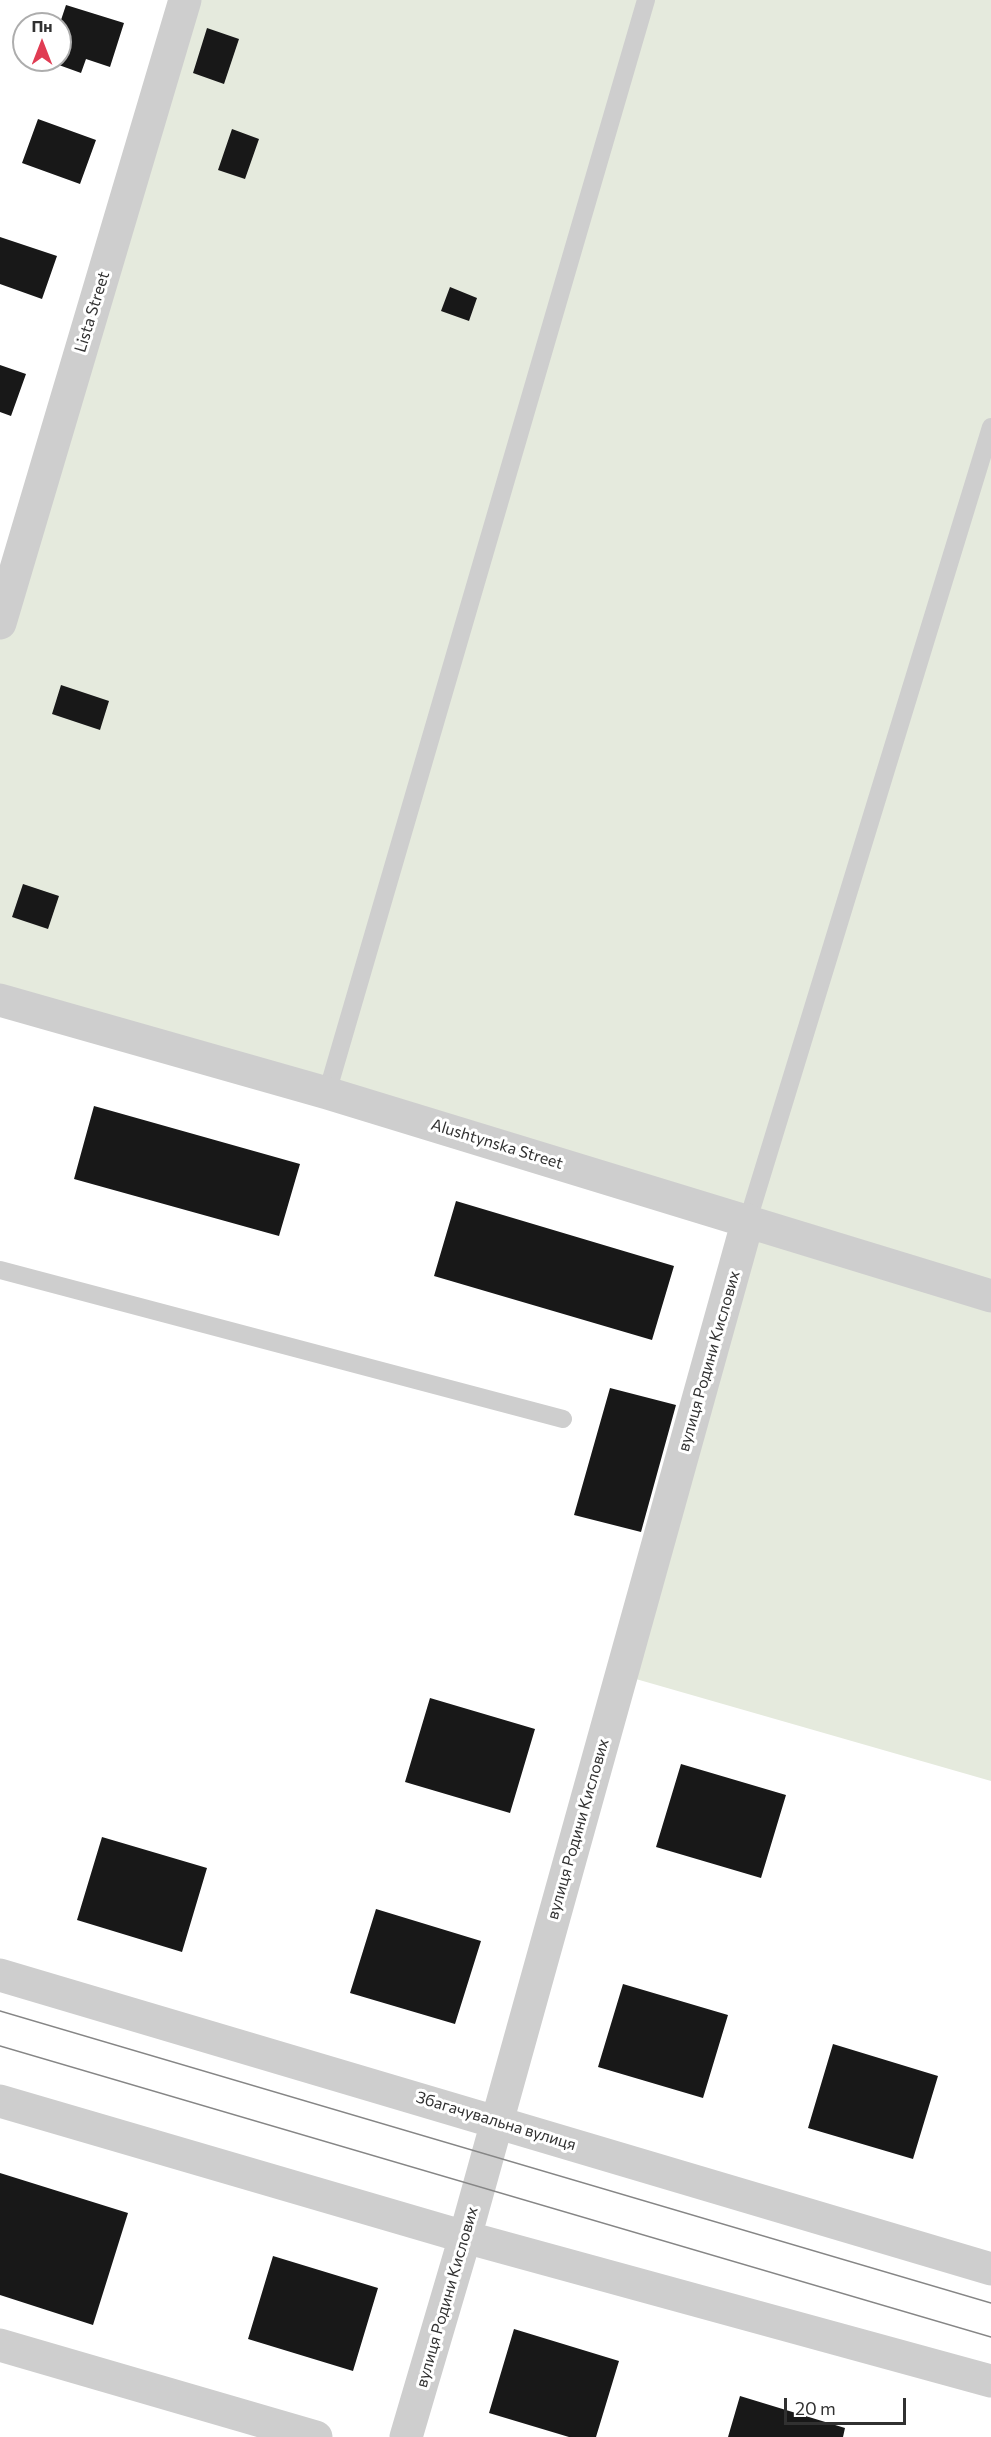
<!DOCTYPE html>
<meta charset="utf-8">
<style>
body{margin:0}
#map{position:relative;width:991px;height:2437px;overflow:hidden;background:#fff;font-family:Commissioner,sans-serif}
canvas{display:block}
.north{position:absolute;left:12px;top:12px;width:60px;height:60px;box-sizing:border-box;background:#fff;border:2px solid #adadad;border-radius:50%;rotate:0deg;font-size:16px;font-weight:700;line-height:24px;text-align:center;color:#313131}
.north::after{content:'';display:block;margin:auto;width:21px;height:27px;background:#e03c53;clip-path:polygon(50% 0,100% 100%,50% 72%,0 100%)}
.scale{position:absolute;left:784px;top:2398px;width:122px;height:27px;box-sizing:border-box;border:3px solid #313131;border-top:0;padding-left:8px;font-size:18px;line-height:21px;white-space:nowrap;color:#313131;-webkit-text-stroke:4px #fff;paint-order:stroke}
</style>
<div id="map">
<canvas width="991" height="2437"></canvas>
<div class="north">Пн</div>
<div class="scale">20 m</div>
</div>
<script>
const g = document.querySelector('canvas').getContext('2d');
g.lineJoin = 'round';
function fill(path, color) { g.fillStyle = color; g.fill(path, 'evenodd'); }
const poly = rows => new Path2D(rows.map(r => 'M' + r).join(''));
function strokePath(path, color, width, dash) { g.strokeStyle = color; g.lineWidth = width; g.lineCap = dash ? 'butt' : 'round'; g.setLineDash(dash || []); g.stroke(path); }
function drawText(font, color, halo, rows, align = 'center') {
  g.font = font + ' Commissioner,sans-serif'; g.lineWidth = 6; g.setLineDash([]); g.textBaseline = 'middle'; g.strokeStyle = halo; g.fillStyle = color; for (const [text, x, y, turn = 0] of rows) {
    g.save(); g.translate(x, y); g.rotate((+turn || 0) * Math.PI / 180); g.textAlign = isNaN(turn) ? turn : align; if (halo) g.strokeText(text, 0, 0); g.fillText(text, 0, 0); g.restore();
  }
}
const green = poly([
 [185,0,991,0,991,1781,622,1675,748,1220,0,1000,0,623]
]);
const building = poly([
 [66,5,124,23,110,67,86,59,81,73,45,60,60,60,60,23],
 [207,28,239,39,224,84,193,73],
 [38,119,96,140,80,184,22,163],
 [232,129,259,139,245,179,218,170],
 [0,237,57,256,42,299,0,284],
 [450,287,477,298,469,321,441,311],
 [0,365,26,374,11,416,0,412],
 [61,685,109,701,100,730,52,714],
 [23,884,59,896,48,929,12,917],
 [94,1106,300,1164,279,1236,74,1179],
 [456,1201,674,1266,652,1340,434,1276],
 [610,1388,676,1405,641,1532,574,1515],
 [430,1698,535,1729,510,1813,405,1782],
 [681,1764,786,1795,761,1878,656,1847],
 [102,1837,207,1868,182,1952,77,1920],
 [376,1909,481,1941,455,2024,350,1993],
 [623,1984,728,2015,703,2098,598,2067],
 [833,2044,938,2076,913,2159,808,2128],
 [0,2173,128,2213,93,2325,0,2295],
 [273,2256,378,2288,353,2371,248,2339],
 [514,2329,619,2361,596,2437,569,2437,489,2413],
 [740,2396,845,2428,843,2437,728,2437]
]);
const lane = poly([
 [327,1093,646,0],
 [748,1220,991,427],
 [0,1270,563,1419]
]);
const street = poly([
 [0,623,185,0],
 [0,1000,327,1093,991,1296],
 [0,1975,991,2269],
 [0,2101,465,2237,991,2381],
 [0,2345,316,2437],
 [406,2437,465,2237,748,1220]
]);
const tram = poly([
 [0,2011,991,2303],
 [0,2046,991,2337]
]);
const streetNames = [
 ["Lista Street",92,312,-73],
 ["Alushtynska Street",497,1144,17],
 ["вулиця Родини Кислових",709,1361,-74],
 ["вулиця Родини Кислових",578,1829,-74],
 ["Збагачувальна вулиця",496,2121,17],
 ["вулиця Родини Кислових",447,2297,-74]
];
fill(green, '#e5eadd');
fill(building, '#181818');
strokePath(lane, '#cecece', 18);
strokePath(street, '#cecece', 33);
strokePath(tram, '#868686', 1.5);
drawText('16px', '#313131', '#fff', streetNames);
</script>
